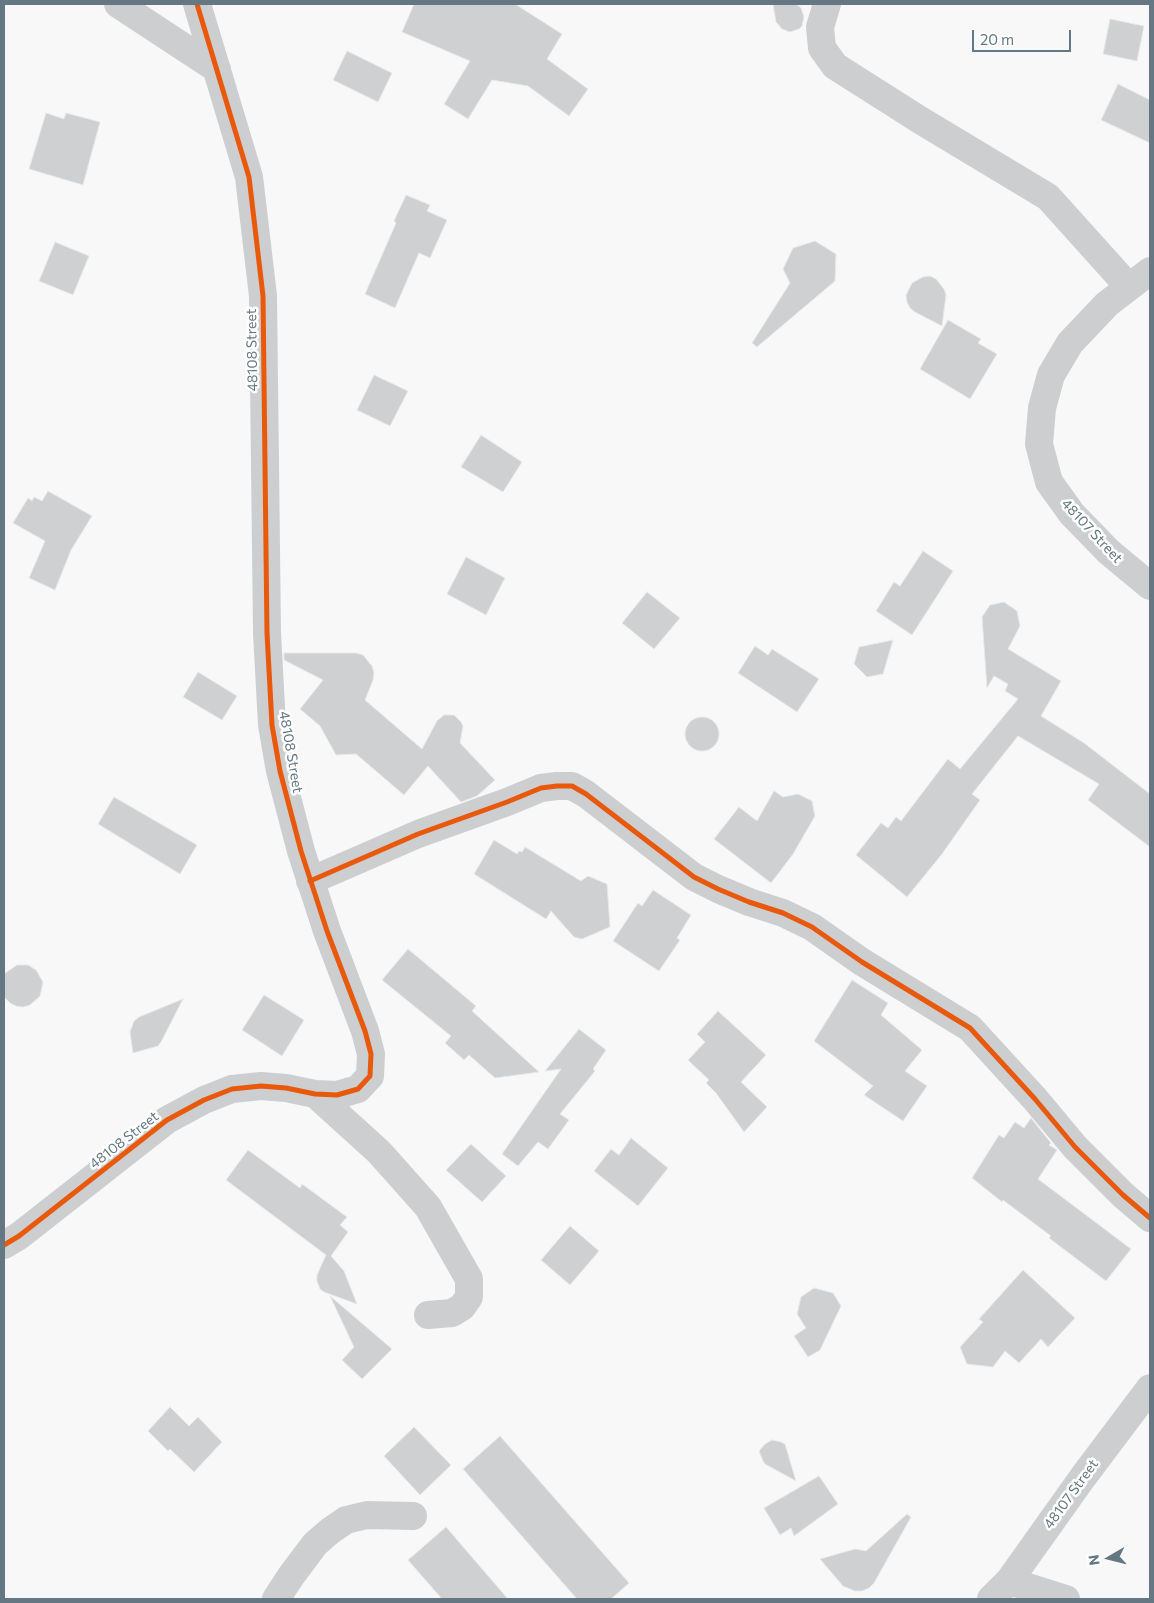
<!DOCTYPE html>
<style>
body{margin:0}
#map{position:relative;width:1154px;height:1603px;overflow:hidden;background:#f8f8f8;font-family:Commissioner,sans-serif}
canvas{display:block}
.frame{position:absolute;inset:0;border:5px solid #647782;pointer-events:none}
.north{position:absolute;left:1084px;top:1533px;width:50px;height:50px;-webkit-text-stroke:4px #fff;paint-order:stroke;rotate:262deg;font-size:14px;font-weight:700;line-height:20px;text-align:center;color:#647782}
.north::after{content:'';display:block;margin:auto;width:18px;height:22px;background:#647782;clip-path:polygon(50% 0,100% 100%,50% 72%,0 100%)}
.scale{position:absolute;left:972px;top:30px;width:99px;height:22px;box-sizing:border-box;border:2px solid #647782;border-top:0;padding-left:6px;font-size:15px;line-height:18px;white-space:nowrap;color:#647782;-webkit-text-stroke:4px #fff;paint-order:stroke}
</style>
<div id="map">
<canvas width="1154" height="1603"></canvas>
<div class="frame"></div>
<div class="north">N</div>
<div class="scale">20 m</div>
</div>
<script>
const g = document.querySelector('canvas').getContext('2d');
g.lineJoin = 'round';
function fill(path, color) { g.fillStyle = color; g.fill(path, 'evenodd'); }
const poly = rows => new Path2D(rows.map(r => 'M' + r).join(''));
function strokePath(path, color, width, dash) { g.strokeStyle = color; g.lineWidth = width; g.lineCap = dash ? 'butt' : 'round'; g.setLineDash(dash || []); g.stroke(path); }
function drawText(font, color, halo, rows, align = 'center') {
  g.font = font + ' Commissioner,sans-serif'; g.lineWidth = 5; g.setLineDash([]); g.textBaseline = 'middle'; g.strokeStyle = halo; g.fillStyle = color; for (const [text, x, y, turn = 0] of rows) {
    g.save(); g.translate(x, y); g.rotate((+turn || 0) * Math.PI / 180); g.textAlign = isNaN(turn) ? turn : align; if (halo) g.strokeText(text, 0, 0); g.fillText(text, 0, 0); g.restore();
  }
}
const building = poly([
 [414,4,515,4,562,34,547,59,588,89,569,116,528,86,492,80,468,119,444,104,470,61,402,32,414,4],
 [773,4,796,4,801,8,804,17,802,26,799,29,790,32,782,29,776,22,773,4],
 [1110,19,1144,26,1137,61,1103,54,1110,19],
 [347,51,392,73,378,102,333,80,347,51],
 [1118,84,1150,100,1150,143,1101,120,1118,84],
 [46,113,64,119,66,113,100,122,83,185,29,169,46,113],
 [406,195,430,205,427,211,447,220,430,258,419,253,395,308,365,294,396,223,394,221,406,195],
 [815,241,836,254,835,281,757,347,752,343,790,283,783,269,793,248,815,241],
 [55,242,89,256,73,295,39,281,55,242],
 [930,276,936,279,944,289,946,295,942,326,915,312,910,308,907,302,906,295,912,283,923,277,930,276],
 [948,320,981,339,978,343,997,354,970,399,920,369,948,320],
 [374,375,408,391,390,426,357,410,374,375],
 [481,435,522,462,503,492,461,467,481,435],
 [48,491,92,516,71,550,55,590,29,578,45,541,13,523,28,498,32,501,34,497,42,501,48,491],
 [923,551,953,571,912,635,876,611,894,582,900,586,923,551],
 [466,557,505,578,486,615,447,594,466,557],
 [647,592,680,618,654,649,622,623,647,592],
 [1004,602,1017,611,1020,626,1008,649,1061,681,1041,716,1084,743,1150,794,1150,847,1088,800,1099,784,1018,736,972,794,980,800,942,854,907,897,856,855,881,823,888,828,896,817,901,821,948,759,960,769,1018,699,1005,691,1008,684,994,676,987,688,982,617,990,605,1004,602],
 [893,640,883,674,867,677,854,664,859,647,893,640],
 [755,646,768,655,772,649,819,679,797,712,738,673,755,646],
 [284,653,356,653,363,655,372,666,374,673,373,680,365,700,422,749,437,721,444,715,454,715,461,722,463,726,460,743,495,780,477,796,461,802,428,766,404,795,356,754,336,755,320,726,300,709,323,680,284,660,284,653],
 [198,672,237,696,222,720,183,697,198,672],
 '685 734a17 17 0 1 1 34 0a17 17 0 1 1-34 0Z',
 [774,791,783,797,798,794,812,801,815,816,793,854,771,883,714,839,739,807,757,821,774,791],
 [114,797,197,845,180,874,98,824,114,797],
 [494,840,517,854,519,851,522,852,525,847,581,881,588,876,607,884,610,927,582,939,574,937,551,911,546,919,474,874,494,840],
 [653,890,691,915,677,938,680,940,659,971,613,941,638,903,642,906,653,890],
 [408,949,476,1006,472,1011,539,1072,495,1078,469,1055,464,1060,445,1043,451,1036,382,980,408,949],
 [17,965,28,965,36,970,43,982,40,996,30,1005,23,1007,16,1006,10,1003,4,997,4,974,17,965],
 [852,980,888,1003,881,1015,922,1050,905,1071,927,1086,903,1121,864,1095,873,1086,814,1041,852,980],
 [264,995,304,1020,282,1056,242,1030,264,995],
 [183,999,161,1042,158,1046,133,1053,130,1032,134,1021,139,1017,183,999],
 [718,1011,766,1055,741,1082,767,1107,744,1132,716,1093,706,1083,709,1080,688,1060,705,1042,697,1034,718,1011],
 [579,1029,606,1050,593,1069,595,1071,560,1114,569,1120,548,1149,538,1142,518,1166,502,1154,561,1069,545,1071,579,1029],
 [1031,1118,1051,1143,1049,1145,1057,1150,1038,1179,1131,1249,1106,1281,1049,1238,1051,1236,1003,1200,1002,1202,972,1178,999,1135,1004,1138,1015,1122,1024,1128,1031,1118],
 [631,1138,668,1168,638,1206,594,1171,611,1149,619,1155,631,1138],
 [471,1144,506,1176,482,1202,446,1170,471,1144],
 [248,1150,300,1188,302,1184,347,1217,340,1225,348,1232,331,1256,344,1271,357,1304,324,1292,320,1289,317,1281,317,1275,326,1255,226,1180,248,1150],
 [570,1226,599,1251,570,1285,541,1260,570,1226],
 [1023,1270,1075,1318,1048,1347,1041,1339,1019,1363,1005,1351,993,1367,967,1364,960,1347,983,1322,979,1319,1023,1270],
 [814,1288,833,1293,841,1306,820,1350,808,1357,794,1336,806,1328,797,1314,801,1297,814,1288],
 [330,1296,392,1349,362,1379,342,1360,354,1347,330,1296],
 [170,1407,189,1426,198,1417,222,1442,194,1472,170,1449,168,1451,148,1431,170,1407],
 [414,1427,451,1465,420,1495,384,1456,414,1427],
 [500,1436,629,1583,611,1599,577,1599,463,1469,500,1436],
 [772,1440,781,1442,785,1444,796,1481,765,1464,763,1461,759,1451,765,1444,772,1440],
 [819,1476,838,1504,794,1536,791,1528,780,1535,764,1508,819,1476],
 [907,1514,911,1517,874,1583,869,1588,862,1591,855,1591,843,1586,820,1559,855,1549,866,1551,907,1514],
 [446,1527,508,1599,442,1599,408,1560,446,1527]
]);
const minor = poly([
 [118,4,217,69],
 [827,4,820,27,822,48,835,66,920,120,1048,197,1129,287],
 [1150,271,1107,304,1070,343,1051,375,1042,408,1039,444,1049,482,1072,514,1109,552,1150,586],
 [310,881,418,834,507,802,541,788,557,786,572,786,586,794,694,877,718,889,749,902,783,913,812,927,862,962,970,1028,1035,1099,1075,1147,1123,1195,1150,1218],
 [315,1094,379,1152,428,1207,469,1279,469,1297,462,1307,452,1313,428,1315],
 [4,1245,19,1236,167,1120,204,1100,232,1089,261,1086,286,1088,315,1094,337,1095,358,1089,370,1076,371,1054,365,1031,327,931,301,851,280,771,272,725,267,633,263,296,249,177,197,4],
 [1009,1581,1066,1599],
 [276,1599,291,1576,315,1544,330,1531,346,1520,367,1515,413,1516],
 [991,1599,1009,1581,1083,1477,1150,1388]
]);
const cycleway = poly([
 [310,881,418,834,507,802,541,788,557,786,572,786,586,794,694,877,718,889,749,902,783,913,812,927,862,962,970,1028,1035,1099,1075,1147,1123,1195,1150,1218],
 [4,1245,19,1236,167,1120,204,1100,232,1089,261,1086,286,1088,315,1094,337,1095,358,1089,370,1076,371,1054,365,1031,327,931,301,851,280,771,272,725,267,633,263,296,249,177,197,4]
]);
const streetNames = [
 ["48108 Street",252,350,-91],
 ["48107 Street",1092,531,47],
 ["48108 Street",291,752,80],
 ["48108 Street",124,1140,-38],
 ["48107 Street",1071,1494,-54]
];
fill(building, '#ced0d1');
strokePath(building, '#e8e8e8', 1);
strokePath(minor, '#cdcecf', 28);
strokePath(cycleway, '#e8590c', 5);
drawText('14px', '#647782', '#fff', streetNames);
</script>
